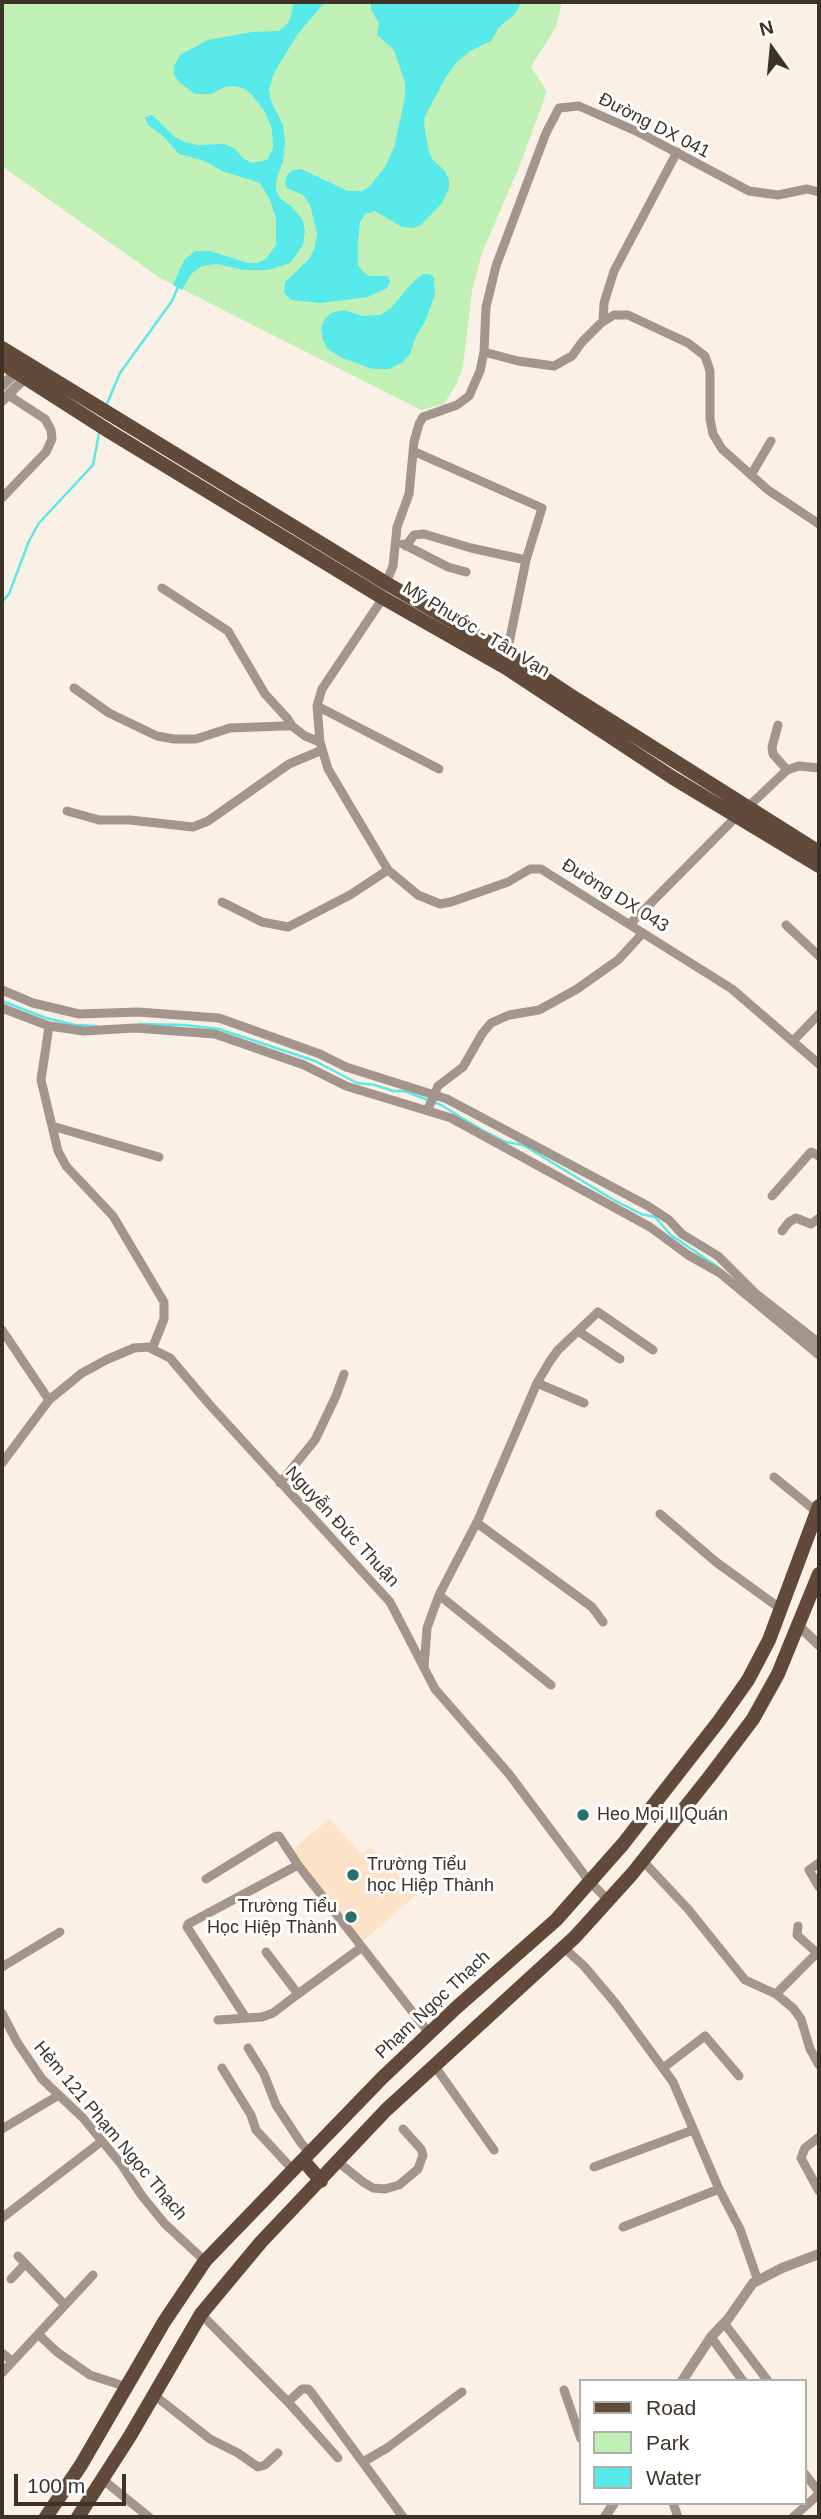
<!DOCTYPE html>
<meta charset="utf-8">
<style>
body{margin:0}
#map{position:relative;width:821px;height:2519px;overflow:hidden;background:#fbf0e5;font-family:Helvetica,sans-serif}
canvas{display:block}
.frame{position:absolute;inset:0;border:4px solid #3c3227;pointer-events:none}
.legend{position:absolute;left:579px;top:2379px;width:228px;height:126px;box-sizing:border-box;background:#fff;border:2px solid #b1ada9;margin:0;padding:9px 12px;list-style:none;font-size:21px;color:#3c3227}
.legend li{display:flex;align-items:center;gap:14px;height:35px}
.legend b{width:35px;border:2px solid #b1ada9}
.north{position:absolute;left:737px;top:14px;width:70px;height:70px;-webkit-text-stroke:5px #fff;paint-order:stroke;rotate:345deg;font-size:19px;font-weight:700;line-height:28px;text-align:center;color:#3c3227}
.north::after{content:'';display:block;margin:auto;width:24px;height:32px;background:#3c3227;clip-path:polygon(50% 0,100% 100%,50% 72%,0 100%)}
.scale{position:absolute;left:14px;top:2474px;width:112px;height:32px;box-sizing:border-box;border:4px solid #3c3227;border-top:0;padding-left:9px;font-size:21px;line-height:24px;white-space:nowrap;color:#3c3227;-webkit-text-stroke:5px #fff;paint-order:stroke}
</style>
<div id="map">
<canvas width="821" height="2519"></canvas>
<div class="frame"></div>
<ul class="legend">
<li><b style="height:9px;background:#624a3a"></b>Road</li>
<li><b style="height:19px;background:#c0f0b6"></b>Park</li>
<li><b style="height:19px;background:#58e9ea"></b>Water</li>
</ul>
<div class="north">N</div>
<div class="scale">100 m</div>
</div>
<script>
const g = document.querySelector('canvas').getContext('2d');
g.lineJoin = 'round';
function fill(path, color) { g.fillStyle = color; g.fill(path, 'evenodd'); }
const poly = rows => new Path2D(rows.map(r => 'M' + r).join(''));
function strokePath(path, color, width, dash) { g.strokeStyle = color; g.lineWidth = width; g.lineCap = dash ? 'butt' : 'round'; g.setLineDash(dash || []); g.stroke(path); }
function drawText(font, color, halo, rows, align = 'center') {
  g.font = font + ' Helvetica,sans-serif'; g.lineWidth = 6; g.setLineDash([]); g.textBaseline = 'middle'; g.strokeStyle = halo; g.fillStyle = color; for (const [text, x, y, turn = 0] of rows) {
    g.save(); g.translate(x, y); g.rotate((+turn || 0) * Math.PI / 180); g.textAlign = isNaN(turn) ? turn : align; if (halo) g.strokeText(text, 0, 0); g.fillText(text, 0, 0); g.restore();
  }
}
const built = poly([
 [329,1819,362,1854,371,1847,416,1895,362,1942,291,1851]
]);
const green = poly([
 [2,2,562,2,556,27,531,67,547,91,520,165,482,253,472,291,463,367,456,385,444,404,421,410,160,278,3,167]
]);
const water = poly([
 [294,2,325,2,297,35,274,73,269,89,271,101,283,125,285,143,283,161,276,181,276,190,280,198,292,207,302,219,305,230,303,245,290,263,268,270,243,270,217,264,202,266,191,274,182,290,173,285,184,260,195,251,210,251,248,263,257,263,266,259,276,245,276,218,270,200,260,183,222,171,205,161,179,154,163,136,148,125,145,117,152,115,175,137,185,142,197,145,224,144,234,148,244,159,252,163,267,160,273,148,272,129,265,112,252,95,245,89,235,86,225,87,211,94,195,94,179,82,174,75,174,66,180,55,208,40,252,32,279,31,289,22],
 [371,2,521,2,515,14,499,27,491,41,470,51,456,63,446,77,425,116,424,124,429,152,433,160,445,171,449,180,449,188,442,203,421,225,413,228,402,227,375,211,365,214,360,222,358,241,358,265,363,272,370,276,388,276,390,281,387,288,368,297,321,303,291,300,284,293,285,282,309,259,315,247,317,233,310,205,303,195,287,188,285,182,287,175,293,170,301,169,348,191,362,191,370,186,385,167,394,148,405,97,405,83,394,50,377,35,379,23,371,10],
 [423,274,430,274,434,278,435,294,426,320,415,338,410,354,403,362,389,369,373,369,342,358,328,349,323,340,321,328,324,320,331,313,343,310,363,316,380,315,391,308,411,284]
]);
const stream = poly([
 [106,406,120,373,172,301,178,287],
 [2,602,9,594,29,541,39,523,93,465,99,433],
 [2,1001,46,1018,75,1025,97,1026],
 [139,1024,185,1025,219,1029,315,1061,357,1083,375,1085,393,1091,404,1091,441,1105,482,1130,506,1142,523,1145,614,1200,641,1214,655,1217,671,1235,718,1267],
 [803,1336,819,1349]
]);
const minor = poly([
 [603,322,604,303,614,271,677,152],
 [484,352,518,361,554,366,572,356,582,342,601,323,614,315,628,315,688,343,705,356,710,371,710,419,713,434,722,449,768,490,819,524],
 [413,451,542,508,526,560,507,653],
 [751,475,771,441],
 [2,498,46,452,52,439,51,430,45,419,8,395],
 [403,544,448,567,466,572],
 [406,546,414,535,424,534,471,548,526,560],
 [386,583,393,566,397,527,409,494,414,442,419,424,423,417,457,405,469,396,480,371,484,352,486,307,496,266,546,133,559,108,579,106,638,132,749,191,778,195,807,189,819,192],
 [162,588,228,631,265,694,287,718,292,726],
 [383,598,322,689,317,706,320,742,328,769,388,870,418,895,440,904,451,902,508,882,530,869,541,869,732,989,819,1064],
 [74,688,109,713,157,736,174,739,196,739,230,728,283,726,292,726,305,736,320,742],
 [317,706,439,769],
 [778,725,772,747,773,754,787,770],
 [749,806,787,770,799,766,819,768],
 [67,811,99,820,130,820,193,827,208,821,289,764,322,750],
 [222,902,262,922,288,927,350,895,388,870],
 [630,924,738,815],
 [786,925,819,956],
 [2,990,33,1003,79,1014,138,1012,219,1018,320,1054,346,1067,447,1099,648,1206,669,1220,682,1234,718,1256,755,1293,819,1343],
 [2,1008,49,1026],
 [793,1041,819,1014],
 [428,1109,438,1086,463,1067,482,1034,491,1023,509,1015,539,1010,577,989,618,960,643,933],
 [52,1126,159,1157],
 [772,1196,811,1152,819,1156],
 [782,1231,789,1222,796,1218,811,1224,819,1218],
 [2,1330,49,1400],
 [578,1331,620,1359],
 [152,1349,164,1319,164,1302,113,1216,66,1166,58,1151,41,1080,49,1026,84,1031,135,1028,215,1034,304,1065,346,1086,451,1118,650,1227,688,1255,720,1273,819,1355],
 [537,1383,584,1403],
 [2,1463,49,1400,82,1373,108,1359,134,1348,148,1347,170,1358,209,1404,390,1602,435,1689,509,1774,589,1881,609,1901],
 [774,1477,817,1512],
 [280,1483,315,1440,336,1396,344,1374],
 [660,1514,716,1562,781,1609],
 [477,1523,592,1607,603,1622],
 [439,1595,551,1685],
 [424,1668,427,1628,439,1595,478,1520,537,1383,550,1361,558,1350,598,1312,653,1350],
 [643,1861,688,1909,745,1980,776,1994,793,2008,801,2019,810,2049,819,2065],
 [819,1863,809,1870,819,1887],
 [206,1879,274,1837,279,1836,298,1865,429,2033],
 [798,1926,797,1935,817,1953],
 [563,1947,584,1966,616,2004,673,2082,719,2189,740,2229,758,2281],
 [266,1952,298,1994,362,1947],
 [2,1967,60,1932],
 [776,1994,819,1951],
 [2,2013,17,2042,42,2079,83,2118,121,2164,142,2196,165,2224,205,2261],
 [246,2018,187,1927,188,1924,298,1865],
 [218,2020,262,2017,273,2013,298,1994],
 [248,2048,264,2074,276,2105,301,2143,310,2153],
 [434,2065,494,2150],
 [222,2068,251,2115,256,2130,293,2170],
 [663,2068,705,2036,739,2076],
 [2,2129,59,2095],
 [819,2137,805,2148,801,2158,819,2191],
 [338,2162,363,2182,373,2188,385,2189,399,2185,418,2169,423,2155,421,2149,403,2129],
 [594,2167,693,2130],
 [2,2218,102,2141],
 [623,2227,719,2189],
 [18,2256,65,2305],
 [11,2279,25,2264],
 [201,2314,288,2402,338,2458],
 [724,2323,768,2381],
 [38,2334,57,2352,90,2375,127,2387],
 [711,2337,743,2381],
 [2,2353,12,2361],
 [2,2373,93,2275],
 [564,2390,581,2439],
 [154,2395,210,2439,238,2453,258,2467,265,2465,278,2453],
 [288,2402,302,2389,308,2389,311,2392,403,2517],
 [363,2462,387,2448,462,2392],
 [805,2474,819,2492],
 [102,2479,149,2517],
 [673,2503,678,2517],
 [793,2517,819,2494]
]);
const tertiary = poly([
 [2,386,16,372],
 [2,401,25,378],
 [799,1626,819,1645],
 [682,2381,711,2337,728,2319,753,2283,782,2268,819,2254],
 [605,2517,614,2503]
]);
const primary = poly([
 [2,348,386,583,507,653,573,697,819,852],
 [2,363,110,432,383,598,506,668,673,778,819,866],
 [303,2160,321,2181],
 [46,2517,81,2465,164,2322,205,2261,382,2078,457,2007,556,1920,623,1844,719,1721,748,1680,769,1640,819,1506],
 [78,2517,130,2436,201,2314,261,2242,386,2110,575,1937,632,1874,710,1776,753,1719,778,1674,819,1574]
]);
const markers = [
 [583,1815,7,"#27716d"],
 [353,1875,7,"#27716d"],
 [351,1917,7,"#27716d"]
];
const streetNames = [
 ["Đường DX 041",654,126,27],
 ["Mỹ Phước - Tân Vạn",476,630,31],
 ["Đường DX 043",615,896,32],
 ["Nguyễn Đức Thuận",342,1527,47],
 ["Phạm Ngọc Thạch",433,2005,-43],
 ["Hẻm 121 Phạm Ngọc Thạch",110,2131,50]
];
const poiNames = [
 ["Heo Mọi II Quán",597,1815],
 ["Trường Tiểu",367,1865],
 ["học Hiệp Thành",367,1886],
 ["Trường Tiểu",337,1907,"right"],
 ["Học Hiệp Thành",337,1928,"right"]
];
fill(built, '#fce2c6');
fill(green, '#c0f0b6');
fill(water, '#58e9ea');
strokePath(stream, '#58e9ea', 2.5);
strokePath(minor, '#a3958c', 9);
strokePath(tertiary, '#a3958c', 10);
strokePath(primary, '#624a3a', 14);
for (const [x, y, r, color] of markers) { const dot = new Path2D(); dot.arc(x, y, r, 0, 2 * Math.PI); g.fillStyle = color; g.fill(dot); strokePath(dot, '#fff', 2.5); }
drawText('18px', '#3c3227', '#fff', streetNames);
drawText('18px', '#3c3227', '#fff', poiNames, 'left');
</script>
